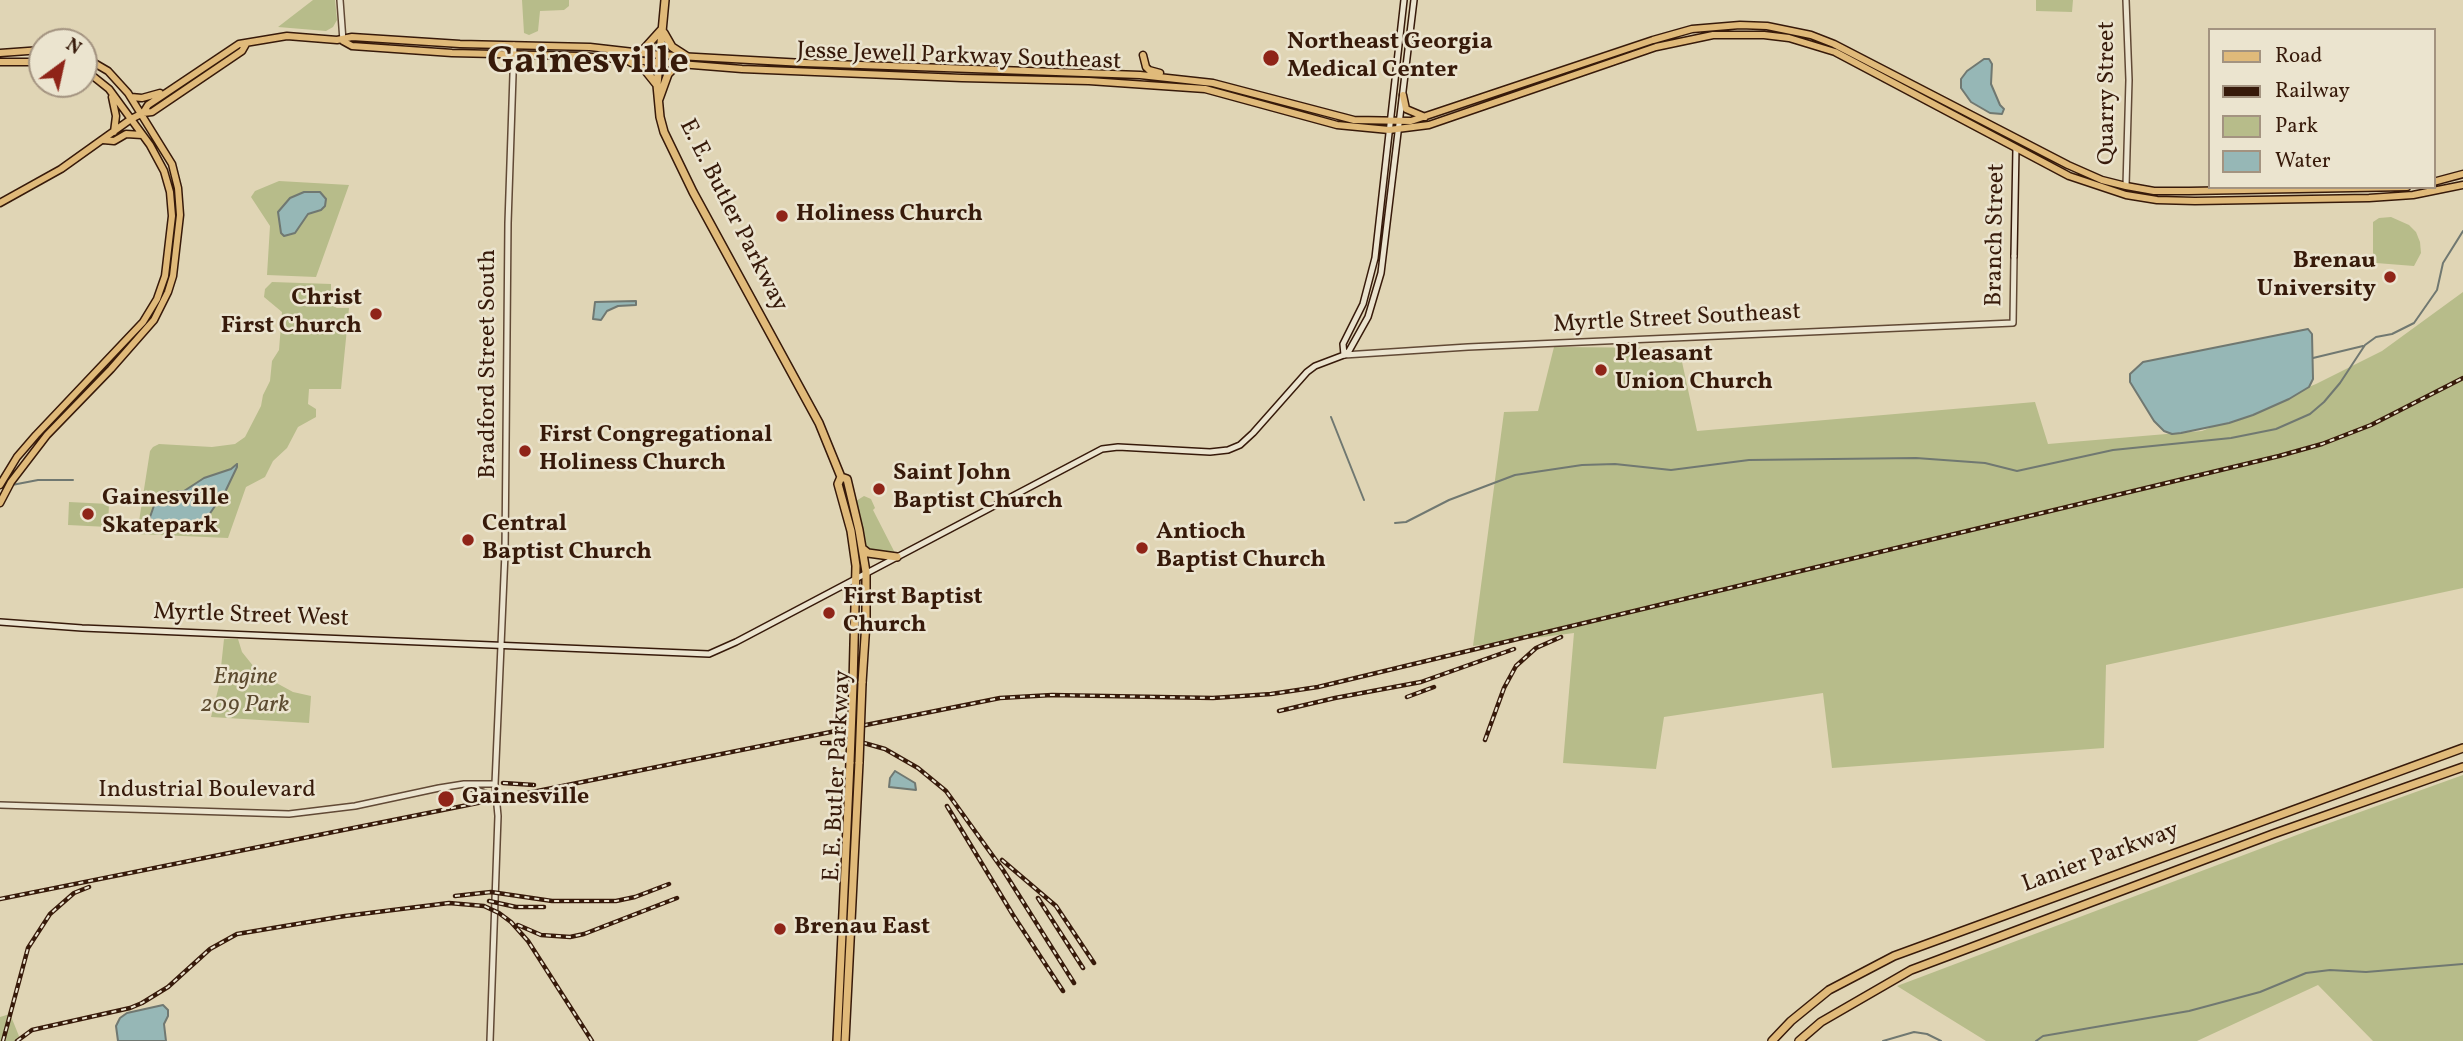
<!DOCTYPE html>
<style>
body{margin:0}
#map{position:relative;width:2463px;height:1041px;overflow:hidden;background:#e0d5b5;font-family:Vollkorn,serif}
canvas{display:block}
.legend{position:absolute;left:2208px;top:28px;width:228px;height:161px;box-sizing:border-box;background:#ebe4cf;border:2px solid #a39380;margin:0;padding:9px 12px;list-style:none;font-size:21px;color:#371a0a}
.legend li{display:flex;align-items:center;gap:14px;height:35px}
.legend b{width:35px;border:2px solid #a39380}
.north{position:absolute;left:28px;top:28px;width:70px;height:70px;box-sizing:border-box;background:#ebe4cf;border:2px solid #a39380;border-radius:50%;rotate:33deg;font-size:19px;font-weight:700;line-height:28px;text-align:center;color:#371a0a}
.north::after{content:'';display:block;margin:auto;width:24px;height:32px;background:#8f2418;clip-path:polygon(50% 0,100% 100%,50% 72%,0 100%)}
</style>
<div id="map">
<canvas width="2463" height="1041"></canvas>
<ul class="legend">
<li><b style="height:9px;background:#e0ba7a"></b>Road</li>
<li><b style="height:9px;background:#371a0a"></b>Railway</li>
<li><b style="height:19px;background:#b7bc8a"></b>Park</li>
<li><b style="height:19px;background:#96b7b6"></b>Water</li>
</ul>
<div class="north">N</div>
</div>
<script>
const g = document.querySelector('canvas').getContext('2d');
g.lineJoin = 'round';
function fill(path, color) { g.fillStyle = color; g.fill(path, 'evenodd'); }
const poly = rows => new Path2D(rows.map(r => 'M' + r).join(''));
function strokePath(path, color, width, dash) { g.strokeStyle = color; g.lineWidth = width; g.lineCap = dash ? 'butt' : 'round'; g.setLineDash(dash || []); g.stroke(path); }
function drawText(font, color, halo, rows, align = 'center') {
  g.font = font + ' Vollkorn,serif'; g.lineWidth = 5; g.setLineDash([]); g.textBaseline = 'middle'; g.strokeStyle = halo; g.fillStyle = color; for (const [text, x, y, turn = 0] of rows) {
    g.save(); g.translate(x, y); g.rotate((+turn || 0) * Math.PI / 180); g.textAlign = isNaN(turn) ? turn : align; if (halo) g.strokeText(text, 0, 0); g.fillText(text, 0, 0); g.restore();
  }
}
const green = poly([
 [313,0,335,0,337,20,333,27,326,31,278,27],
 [522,0,569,0,569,6,564,10,540,11,538,31,529,35,524,33],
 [2036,0,2073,0,2072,12,2036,11],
 [279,181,349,185,316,277,267,275,270,226,251,197,255,191],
 [2391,217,2409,225,2416,232,2420,242,2421,253,2414,266,2376,263,2373,260,2373,222,2379,218],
 [272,282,331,284,331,305,337,308,349,308,341,389,309,389,308,404,316,409,316,417,298,427,287,448,273,461,265,477,246,487,228,538,137,534,150,451,153,447,159,444,212,447,235,444,245,437,261,406,263,395,270,381,272,361,279,350,282,312,264,297,265,289],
 [2463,292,2463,588,2106,665,2104,748,1832,768,1823,693,1664,717,1656,769,1563,763,1574,633,1473,646,1504,412,1538,411,1554,347,1679,348,1697,431,2035,402,2048,444,2202,431,2316,384,2382,351],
 [864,496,871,499,875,508,873,510,895,553,872,551,864,545,856,501],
 [69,502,109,504,108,527,68,525],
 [224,639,238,639,242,652,254,667,271,680,293,692,311,696,309,723,211,717,219,686],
 [2463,775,2463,1041,2373,1041,2318,985,2197,1041,1986,1041,1897,986,2310,830],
 [10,1014,21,1041,0,1041,0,1017]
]);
const water = poly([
 [1984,59,1989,59,1992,64,1991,84,2000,105,2004,109,2002,114,1990,113,1971,102,1961,88,1961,79,1967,71,1984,59],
 [304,192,320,192,326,199,325,206,321,210,308,214,295,233,284,236,281,233,278,212,290,198,304,192],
 [636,301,636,305,618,306,607,311,601,320,593,319,595,302,636,301],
 [2308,329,2312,334,2313,379,2309,387,2289,399,2253,415,2229,423,2181,433,2172,434,2164,431,2154,421,2130,382,2130,374,2143,362,2308,329],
 [237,464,237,467,226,490,202,525,167,528,151,524,150,517,156,500,159,496,170,492,184,491,204,478,231,469,237,464],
 [895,771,915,783,916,790,889,787,890,778,895,771],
 [163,1005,168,1010,168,1016,164,1024,166,1041,118,1041,116,1026,120,1018,127,1013,163,1005]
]);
const stream = poly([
 [2313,358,2363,346],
 [1331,417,1364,500],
 [12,485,38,480,73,480],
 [1395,523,1406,522,1449,500,1515,475,1582,465,1615,464,1671,470,1749,460,1916,458,1985,463,2017,471,2113,450,2231,438,2276,429,2310,414,2324,402,2340,383,2365,345,2376,337,2392,334,2414,323,2437,290,2443,263,2463,231],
 [1883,1041,1914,1032,1927,1034,1941,1041],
 [2036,1041,2043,1036,2189,1011,2260,992,2306,973,2330,970,2366,972,2463,964]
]);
const tertiary = poly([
 [340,0,343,41],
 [2126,0,2129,80,2126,186],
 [1344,355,1468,347,2013,323,2014,256],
 [467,786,497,798],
 [0,805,289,814,355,806,439,788,464,784,495,784],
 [490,1041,498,816,495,784,505,553,508,223,514,45]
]);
const secondary = poly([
 [2014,256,2016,148],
 [1344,355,1349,351,1368,317,1381,273,1414,0],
 [1344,355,1343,344,1363,304,1375,258,1404,0],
 [0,622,82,628,709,654,736,642,1102,449,1118,447,1210,452,1228,450,1240,445,1253,433,1307,372,1315,366,1344,355]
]);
const primary = poly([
 [343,41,352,46,452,53,580,56,742,69,962,78,1089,81,1205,89,1337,125,1389,130,1429,125,1656,47,1713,35,1764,35,1789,38,1835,52,2069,176,2126,195,2157,200,2195,201,2369,198,2413,195,2463,185],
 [0,53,42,50],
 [1143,55,1146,67,1149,70,1160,73],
 [0,62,42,62],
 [1403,95,1406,109,1425,117],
 [112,97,116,116,114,132],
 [131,97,142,98,160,93],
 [143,113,148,105,163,95,239,44,287,36,337,40,352,37,460,44,590,47,660,55,804,63,1140,75,1213,83,1354,120,1411,121,1653,40,1692,29,1740,25,1767,26,1811,35,1834,44,2068,165,2102,180,2126,186,2154,191,2189,191,2407,187],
 [103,140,114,141,126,134,142,135],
 [2433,182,2463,174],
 [0,203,61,169,131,119,143,113,152,112,242,51,246,44],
 [0,485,17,457,36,435,143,322,157,299,165,276,172,216,170,192,164,171,150,145,109,89,84,69],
 [0,503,11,482,47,435,111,369,154,320,168,292,173,276,180,215,178,188,172,164,128,93,108,71,84,57]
]);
const trunk = poly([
 [665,0,657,85,660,117,664,132,693,192,819,423,841,477,847,479,859,530,866,572,866,622,862,683],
 [664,33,672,47,686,56],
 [637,52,644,49,662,29],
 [627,60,645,70,657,85],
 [659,99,668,74,674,68,683,65],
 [841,477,838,484,851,531,856,566,853,684],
 [863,549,868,553,897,557],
 [837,1041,850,762],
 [845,1041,859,762]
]);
const motorway = poly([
 [1772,1041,1791,1021,1829,990,1894,956,2463,748],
 [1799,1041,1821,1022,1911,970,2273,834,2463,767]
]);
const rail = poly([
 [1407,697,1434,687],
 [1279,711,1335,698,1421,682,1514,649],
 [1485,740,1504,688,1516,666,1536,648,1561,637],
 [822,743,864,743,885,749,918,768,946,791,1003,870,1074,983],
 [503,783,534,785],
 [947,806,1013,915,1063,991],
 [1002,860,1056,906,1094,963],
 [455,896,491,892,552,901,616,901,635,897,669,884],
 [1038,898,1083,968],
 [0,899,1000,698,1052,695,1213,698,1271,694,1318,687,2279,456,2322,444,2371,425,2463,378],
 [489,901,516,907,544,907],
 [518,925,541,935,570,937,584,934,677,898],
 [3,1041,28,948,50,914,74,893,89,887],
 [17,1041,32,1030,130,1008,142,1003,168,987,210,949,237,934,345,916,449,903,484,906,499,913,511,922,528,941,592,1041]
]);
const trunkBridge = poly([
 [850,762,853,684],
 [859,762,862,683]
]);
const markers = [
 [1271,58,9,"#8f2418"],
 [782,216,7,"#8f2418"],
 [2390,277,7,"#8f2418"],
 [376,314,7,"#8f2418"],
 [1601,370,7,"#8f2418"],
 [525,451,7,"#8f2418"],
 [879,489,7,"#8f2418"],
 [88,514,7,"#8f2418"],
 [468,540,7,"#8f2418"],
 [1142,548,7,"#8f2418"],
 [829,613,7,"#8f2418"],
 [446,799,9,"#8f2418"],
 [780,929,7,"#8f2418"]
];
const poiNames = [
 ["Northeast Georgia",1287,44],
 ["Medical Center",1287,72],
 ["Holiness Church",796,216],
 ["Brenau",2376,263,"right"],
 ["University",2376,291,"right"],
 ["Christ",362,300,"right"],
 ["First Church",362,328,"right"],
 ["Pleasant",1615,356],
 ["Union Church",1615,384],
 ["First Congregational",539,437],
 ["Holiness Church",539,465],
 ["Saint John",893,475],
 ["Baptist Church",893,503],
 ["Gainesville",102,500],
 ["Skatepark",102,528],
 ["Central",482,526],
 ["Baptist Church",482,554],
 ["Antioch",1156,534],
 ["Baptist Church",1156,562],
 ["First Baptist",843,599],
 ["Church",843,627],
 ["Gainesville",462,799],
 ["Brenau East",794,929]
];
const streetNames = [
 ["Jesse Jewell Parkway Southeast",959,58,2],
 ["Quarry Street",2109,93,-90],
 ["E. E. Butler Parkway",732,216,63],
 ["Branch Street",1997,235,-89],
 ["Myrtle Street Southeast",1677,320,-3],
 ["Bradford Street South",490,364,-90],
 ["Myrtle Street West",251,617,2],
 ["E. E. Butler Parkway",839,776,-87],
 ["Industrial Boulevard",207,792],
 ["Lanier Parkway",2101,859,-20]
];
const parkNames = [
 ["Engine",245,679],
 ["209 Park",245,707]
];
const townNames = [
 ["Gainesville",588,65]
];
fill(green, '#b7bc8a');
fill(water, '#96b7b6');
strokePath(water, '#707871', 2);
strokePath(stream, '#707871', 2);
strokePath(tertiary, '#614935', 8);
strokePath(secondary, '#371a0a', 8);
strokePath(primary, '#371a0a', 9);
strokePath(trunk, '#371a0a', 10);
strokePath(motorway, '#371a0a', 10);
strokePath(tertiary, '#ebe4cf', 5);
strokePath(secondary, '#ebe4cf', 5);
strokePath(primary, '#e0ba7a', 6);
strokePath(trunk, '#e0ba7a', 7);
strokePath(motorway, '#e0ba7a', 7);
strokePath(rail, '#371a0a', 4.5);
strokePath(rail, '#ebe4cf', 2, [5]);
strokePath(trunkBridge, '#371a0a', 10, []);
strokePath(trunkBridge, '#e0ba7a', 7);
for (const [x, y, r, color] of markers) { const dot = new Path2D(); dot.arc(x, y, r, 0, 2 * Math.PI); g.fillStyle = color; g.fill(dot); strokePath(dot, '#ebe4cf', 2.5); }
drawText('bold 24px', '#371a0a', '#ebe4cf', poiNames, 'left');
drawText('24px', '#371a0a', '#ebe4cf', streetNames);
drawText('italic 24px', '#5d4b30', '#ebe4cf', parkNames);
drawText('bold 38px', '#371a0a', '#ebe4cf', townNames);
</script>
